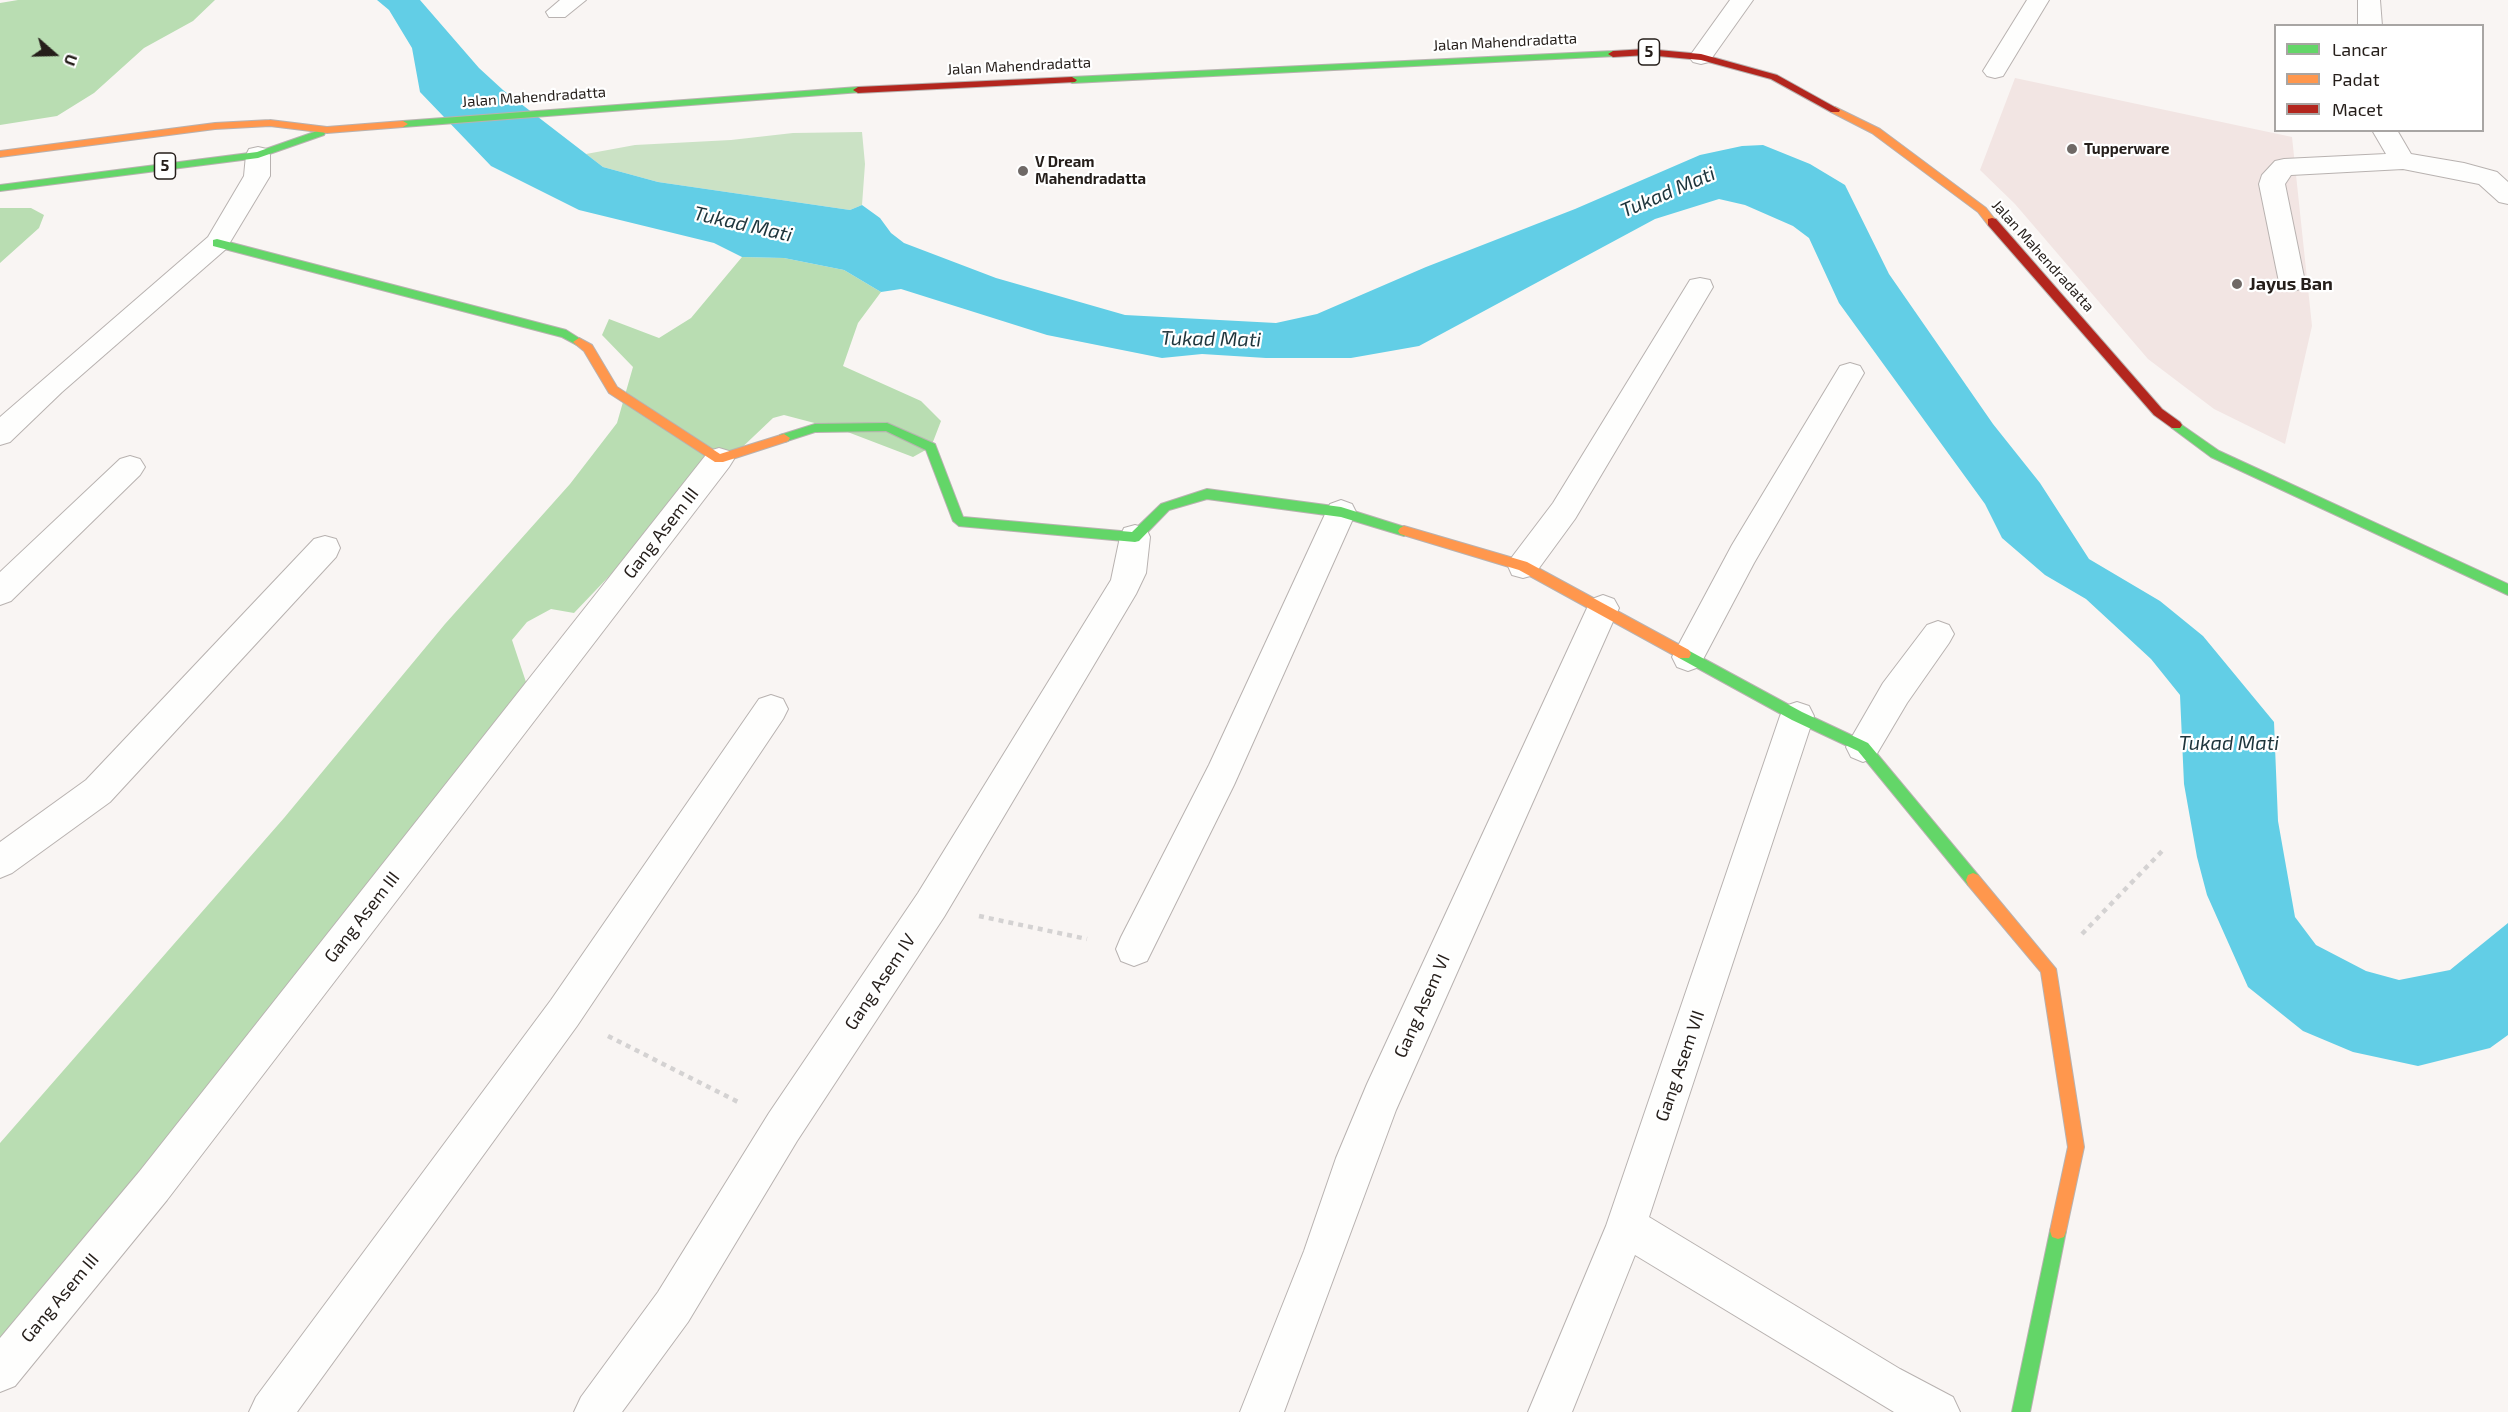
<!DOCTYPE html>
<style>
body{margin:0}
#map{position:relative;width:2508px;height:1412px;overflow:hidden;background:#f9f5f3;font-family:"Exo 2",sans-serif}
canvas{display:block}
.legend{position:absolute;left:2274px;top:24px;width:210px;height:108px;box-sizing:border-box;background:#fff;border:2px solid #a8a5a3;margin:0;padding:8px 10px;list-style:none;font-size:18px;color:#251e1a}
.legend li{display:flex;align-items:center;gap:12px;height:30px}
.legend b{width:30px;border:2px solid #a8a5a3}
.north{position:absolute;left:24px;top:24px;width:60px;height:60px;-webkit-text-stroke:4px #fff;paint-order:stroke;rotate:110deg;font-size:16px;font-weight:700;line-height:24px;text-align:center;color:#251e1a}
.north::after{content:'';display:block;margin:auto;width:21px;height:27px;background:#251e1a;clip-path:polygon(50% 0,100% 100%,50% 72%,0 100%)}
</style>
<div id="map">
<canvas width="2508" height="1412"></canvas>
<ul class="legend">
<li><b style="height:8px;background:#63d668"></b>Lancar</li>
<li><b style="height:8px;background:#ff974d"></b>Padat</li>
<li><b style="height:8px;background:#b3261e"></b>Macet</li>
</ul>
<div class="north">U</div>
</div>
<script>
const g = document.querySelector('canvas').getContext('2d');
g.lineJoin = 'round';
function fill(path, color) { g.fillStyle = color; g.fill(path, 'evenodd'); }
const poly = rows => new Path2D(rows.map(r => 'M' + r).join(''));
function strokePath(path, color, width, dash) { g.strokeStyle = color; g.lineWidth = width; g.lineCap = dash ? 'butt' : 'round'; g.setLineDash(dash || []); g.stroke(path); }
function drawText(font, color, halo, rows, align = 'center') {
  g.font = font + ' "Exo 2",sans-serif'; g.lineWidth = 4.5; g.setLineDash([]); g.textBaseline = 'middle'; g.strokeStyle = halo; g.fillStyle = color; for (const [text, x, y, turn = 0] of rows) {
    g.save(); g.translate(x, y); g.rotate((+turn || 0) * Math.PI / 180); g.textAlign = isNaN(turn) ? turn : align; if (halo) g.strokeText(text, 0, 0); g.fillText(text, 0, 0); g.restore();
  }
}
const commercial = poly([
 [2015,78,2292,137,2312,326,2285,444,2214,409,2148,359,2015,204,1980,170]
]);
const green = poly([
 [862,132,865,164,862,205,850,210,658,182,603,167,586,154,635,145,731,140,793,133]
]);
const forest = poly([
 [18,0,215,0,193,21,144,48,94,93,57,116,0,125,0,3],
 [0,208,31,208,44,215,39,228,0,263],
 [742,257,784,258,844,270,881,292,858,323,843,366,921,401,941,421,931,447,913,457,845,431,784,415,773,418,637,547,574,613,551,609,527,622,512,640,526,682,0,1350,0,1143,284,818,445,624,570,484,617,423,633,367,602,335,609,319,659,338,691,318]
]);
const water = poly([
 [377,0,420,0,479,68,503,90,603,167,658,182,850,210,862,205,880,218,891,233,904,243,996,278,1125,315,1276,323,1317,314,1426,267,1575,209,1700,155,1742,146,1763,145,1810,164,1845,185,1889,274,1993,424,2040,483,2089,559,2160,601,2203,636,2274,722,2278,821,2295,917,2316,945,2366,971,2399,980,2450,970,2508,923,2508,1035,2490,1048,2418,1066,2353,1052,2303,1031,2248,987,2207,895,2197,857,2184,784,2180,695,2151,659,2086,599,2045,575,2002,538,1985,504,1839,303,1809,238,1793,226,1745,205,1719,199,1655,219,1419,346,1351,358,1266,358,1202,354,1162,358,1047,335,901,289,881,292,844,270,784,258,742,257,714,243,579,210,491,166,420,92,412,48,389,10]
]);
const path = poly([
 [979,916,1087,939],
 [2082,934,2165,848],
 [608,1036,740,1103]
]);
const street = poly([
 [560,0,586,0,565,17,549,17,546,12,560,0],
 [1730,0,1753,0,1709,62,1701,64,1693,62,1689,57,1730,0],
 [2027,0,2049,0,2003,76,1995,78,1987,76,1983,71,2027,0],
 [2358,0,2380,0,2382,26,2358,26,2358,0],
 [2372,130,2397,130,2411,154,2464,163,2497,172,2508,182,2508,204,2499,202,2479,184,2403,169,2291,175,2285,184,2305,282,2301,289,2292,291,2283,289,2279,282,2259,184,2262,175,2275,161,2284,159,2386,154,2372,130],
 [258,147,267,149,270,155,270,176,226,249,62,392,10,442,0,445,0,417,208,237,244,176,246,155,249,149,258,147],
 [1700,278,1710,280,1713,287,1575,519,1534,575,1523,578,1512,575,1508,566,1512,557,1553,503,1690,280,1700,278],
 [1850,363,1860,366,1864,373,1754,563,1699,667,1688,671,1677,667,1672,657,1732,545,1840,366,1850,363],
 [719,448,729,451,734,459,729,467,167,1200,15,1386,0,1392,0,1338,139,1172,709,451,719,448],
 [130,456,140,459,145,467,140,475,11,601,0,605,0,572,120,459,130,456],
 [1341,500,1352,504,1356,512,1234,785,1147,961,1134,966,1121,961,1116,949,1121,937,1209,765,1326,512,1330,504,1341,500],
 [1135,525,1146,528,1150,537,1146,573,1136,594,944,917,797,1141,688,1322,622,1412,574,1412,581,1397,658,1292,769,1113,918,893,1111,580,1120,537,1124,528,1135,525],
 [325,536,336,539,340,548,336,557,110,802,12,873,0,878,0,842,86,780,314,539,325,536],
 [1603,595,1614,599,1619,608,1396,1110,1284,1412,1240,1412,1304,1251,1336,1158,1367,1084,1587,608,1592,599,1603,595],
 [1938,621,1949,625,1954,634,1949,643,1907,703,1875,757,1863,762,1851,757,1846,747,1883,683,1927,625,1938,621],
 [771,695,783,699,788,709,783,719,577,1026,297,1412,249,1412,256,1397,551,1000,759,699,771,695],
 [1797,702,1809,706,1814,716,1649,1217,1900,1369,1953,1397,1960,1412,1894,1412,1635,1255,1572,1412,1528,1412,1606,1226,1780,716,1785,706,1797,702]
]);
const fast = poly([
 [1613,51,1616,52,1616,56,1072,83,1067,80,1072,77,1613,51],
 [858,87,863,90,861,92,403,127,398,124,403,121,858,87],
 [320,130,325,133,324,135,258,158,0,191,0,185,257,152,320,130],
 [217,239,566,330,585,342,579,346,562,337,213,246,213,240,217,239],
 [2176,421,2219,451,2508,584,2508,595,2211,457,2172,428,2170,425,2172,422,2176,421],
 [887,423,935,444,963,517,1132,532,1161,504,1207,489,1341,507,1408,528,1410,531,1404,536,1341,517,1207,499,1169,510,1139,541,1135,542,959,526,953,521,926,450,886,431,815,432,784,442,778,438,780,435,815,424,887,423],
 [1684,648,1802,712,1868,743,1978,875,1980,880,1978,885,1973,887,1968,885,1858,751,1792,720,1679,658,1677,654,1679,650,1684,648],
 [2058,1223,2064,1225,2066,1231,2030,1412,2012,1412,2050,1231,2052,1225,2058,1223]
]);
const slow = poly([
 [1835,107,1880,129,1986,208,1997,222,1996,225,1988,225,1978,212,1872,133,1831,112,1831,108,1835,107],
 [270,120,327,127,403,121,408,124,403,127,327,133,270,126,215,129,0,157,0,151,215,123,270,120],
 [579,338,592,345,617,387,720,454,784,434,790,438,788,441,723,462,715,462,609,393,584,351,573,342,579,338],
 [1404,526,1527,562,1689,650,1691,654,1689,658,1679,658,1519,570,1400,534,1398,531,1400,528,1404,526],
 [1973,873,1978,875,2056,969,2084,1147,2066,1231,2064,1237,2058,1239,2052,1237,2050,1231,2068,1147,2041,972,1968,885,1966,880,1968,875,1973,873]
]);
const jam = poly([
 [1647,49,1701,54,1777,75,1840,110,1839,112,1831,112,1771,79,1701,60,1647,55,1613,57,1608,54,1613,51,1647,49],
 [1072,77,1077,80,1075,82,858,93,853,90,858,87,1072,77],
 [1992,218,1996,219,2162,409,2180,422,2182,425,2180,428,2172,428,2154,415,1988,225,1988,219,1992,218]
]);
const markers = [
 [2072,149,6,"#6f6966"],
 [1023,171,6,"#6f6966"],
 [2237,284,6,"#6f6966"]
];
const farStreetnames = [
 ["Jalan Mahendradatta",1505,42,-3],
 ["Jalan Mahendradatta",1019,66,-3],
 ["Jalan Mahendradatta",534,97,-4],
 ["Jalan Mahendradatta",2043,256,48]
];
const farPoinames = [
 ["Tupperware",2084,149],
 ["V Dream",1035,162],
 ["Mahendradatta",1035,179]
];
const shields = [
 [1649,52,21],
 [165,166,21]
];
const shieldNames = [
 ["5",1649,52],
 ["5",165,166]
];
const poiNames = [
 ["Jayus Ban",2249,284]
];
const streetNames = [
 ["Gang Asem III",661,533,-52],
 ["Gang Asem III",362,917,-52],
 ["Gang Asem IV",880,982,-56],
 ["Gang Asem VI",1422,1006,-66],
 ["Gang Asem VII",1680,1066,-71],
 ["Gang Asem III",60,1298,-50]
];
const waterNames = [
 ["Tukad Mati",1668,192,-23],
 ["Tukad Mati",743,224,13],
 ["Tukad Mati",1211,339,1],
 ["Tukad Mati",2229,743]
];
fill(commercial, '#f2e5e3');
fill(green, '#cbe2c5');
fill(forest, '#b9ddb2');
fill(water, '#62cee6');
strokePath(street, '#b8b2b0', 2);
strokePath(fast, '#b8b2b0', 2);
strokePath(slow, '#b8b2b0', 2);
strokePath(jam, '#b8b2b0', 2);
strokePath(path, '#d4d2d2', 4.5, [5, 5]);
fill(street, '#fefefd');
fill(fast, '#63d668');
fill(slow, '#ff974d');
fill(jam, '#b3261e');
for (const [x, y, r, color] of markers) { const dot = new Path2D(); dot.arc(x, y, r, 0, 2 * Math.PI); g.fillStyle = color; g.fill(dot); strokePath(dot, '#fff', 2); }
drawText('15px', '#251e1a', '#fff', farStreetnames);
drawText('bold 15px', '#251e1a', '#fff', farPoinames, 'left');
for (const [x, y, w] of shields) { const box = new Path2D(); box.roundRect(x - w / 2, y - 13, w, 26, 4.5); g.fillStyle = '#fff'; g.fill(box); strokePath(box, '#251e1a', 1.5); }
drawText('bold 16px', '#251e1a', null, shieldNames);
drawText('bold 18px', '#251e1a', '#fff', poiNames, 'left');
drawText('18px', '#251e1a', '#fff', streetNames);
drawText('italic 20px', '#1e353c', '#fff', waterNames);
</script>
